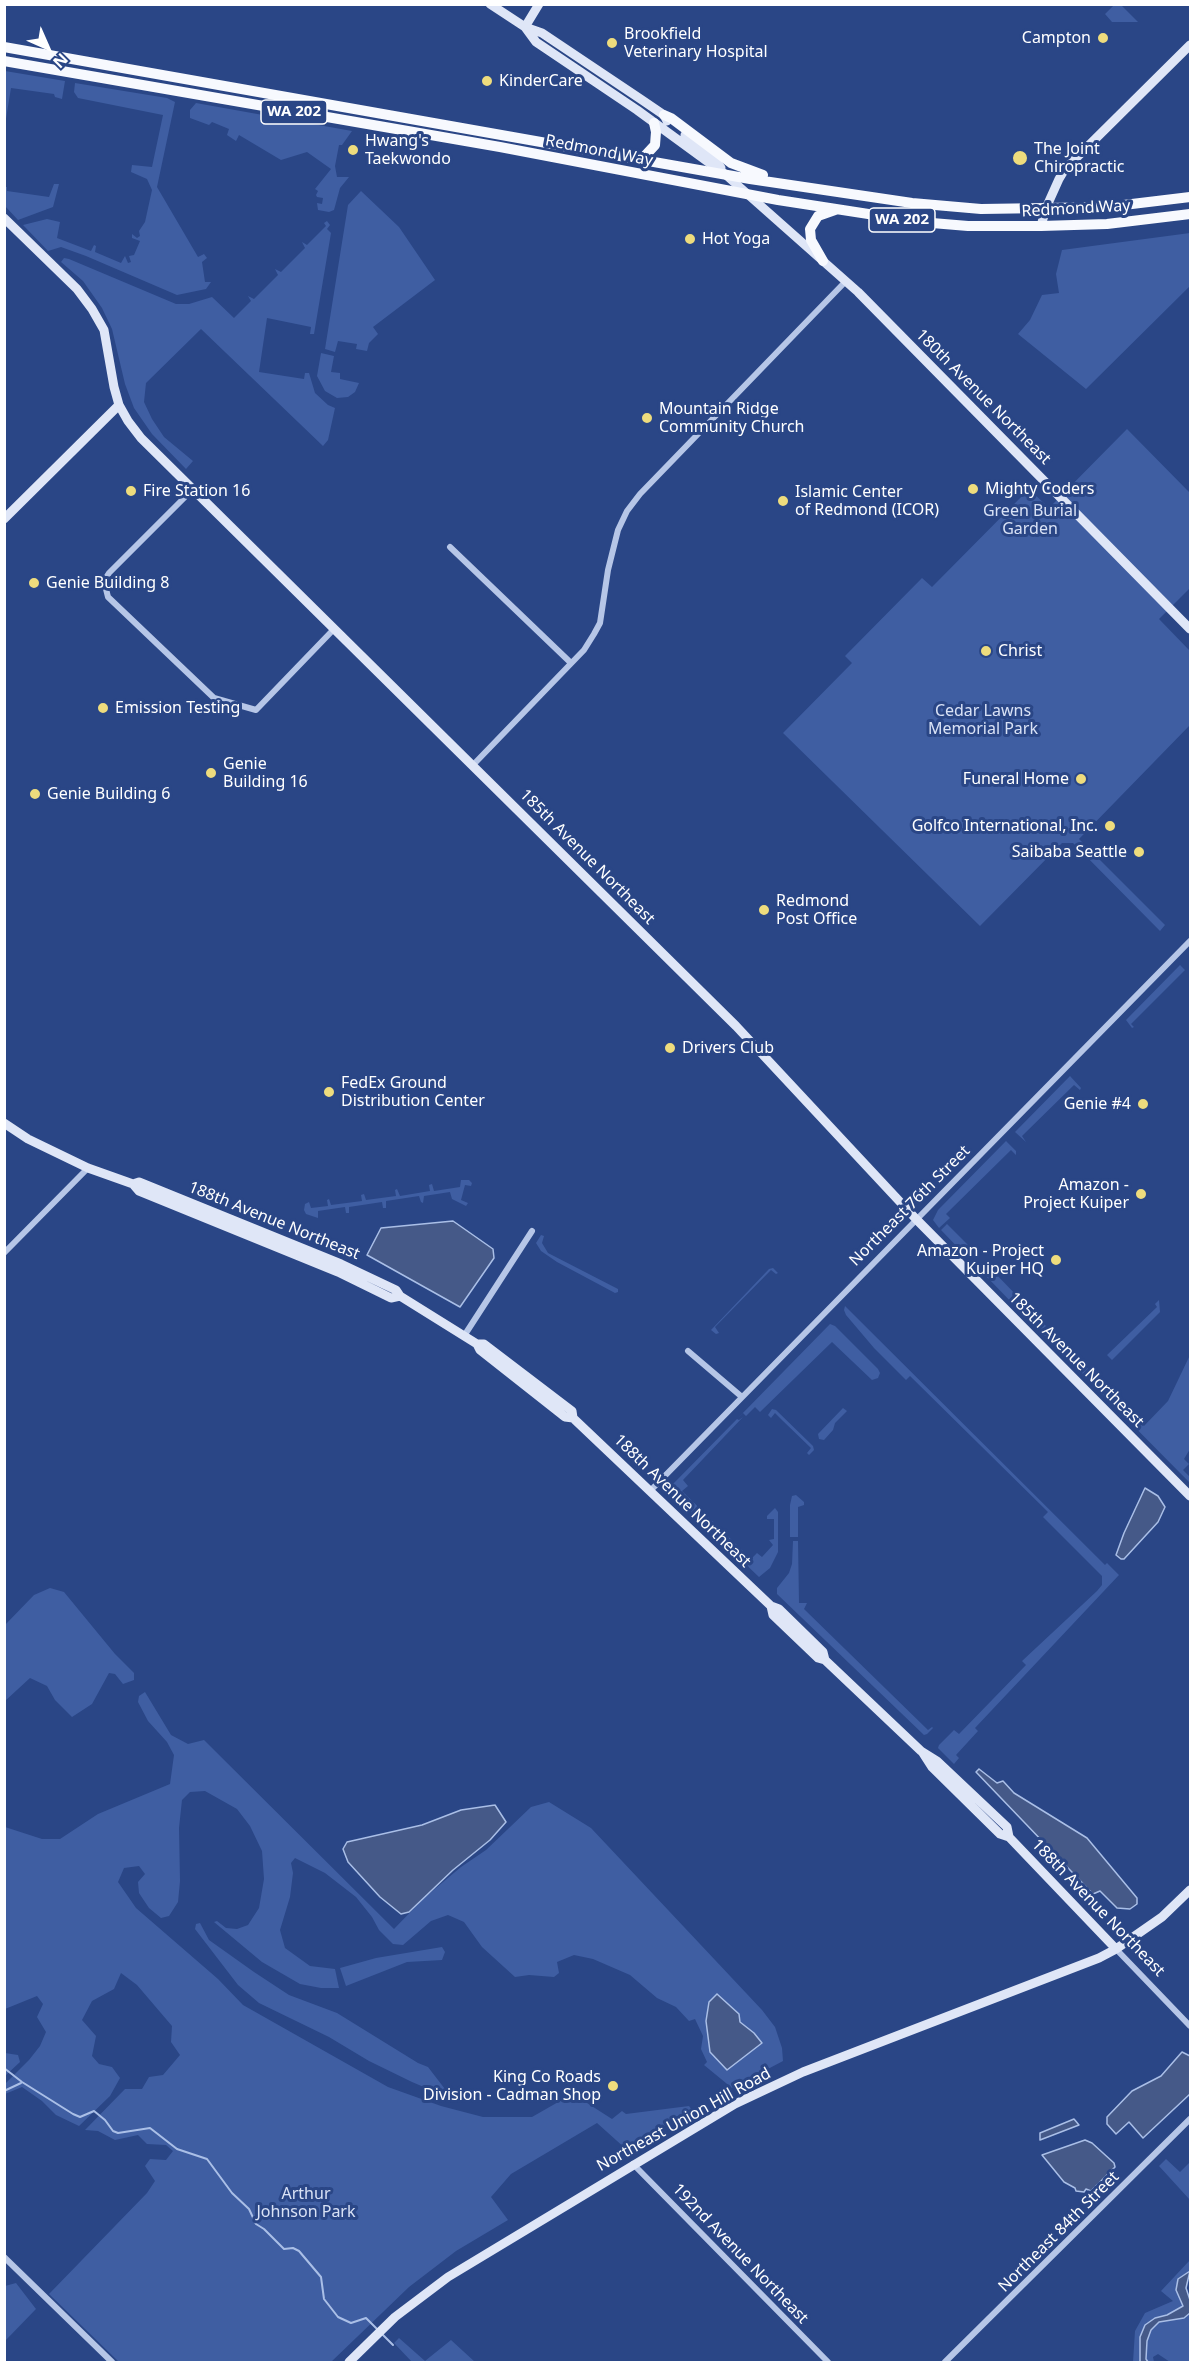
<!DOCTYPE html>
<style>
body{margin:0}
#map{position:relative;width:1195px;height:2367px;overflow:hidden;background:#2a4686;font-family:"Noto Sans",sans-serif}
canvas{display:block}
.frame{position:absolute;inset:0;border:6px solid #fff;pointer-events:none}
.north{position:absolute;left:18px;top:18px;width:60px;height:60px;-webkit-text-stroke:4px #2a4686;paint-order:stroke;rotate:135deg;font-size:16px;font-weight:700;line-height:24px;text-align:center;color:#fff}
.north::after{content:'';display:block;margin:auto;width:21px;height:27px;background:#fff;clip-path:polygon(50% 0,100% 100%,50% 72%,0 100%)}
</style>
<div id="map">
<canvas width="1195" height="2367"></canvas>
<div class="frame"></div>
<div class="north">N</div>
</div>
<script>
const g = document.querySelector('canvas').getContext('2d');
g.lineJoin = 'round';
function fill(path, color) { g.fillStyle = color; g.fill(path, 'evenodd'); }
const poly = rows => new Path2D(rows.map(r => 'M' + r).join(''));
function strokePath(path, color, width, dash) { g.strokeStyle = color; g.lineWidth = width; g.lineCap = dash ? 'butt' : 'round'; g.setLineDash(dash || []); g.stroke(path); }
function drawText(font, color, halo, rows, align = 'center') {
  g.font = font + ' "Noto Sans",sans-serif'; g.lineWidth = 6; g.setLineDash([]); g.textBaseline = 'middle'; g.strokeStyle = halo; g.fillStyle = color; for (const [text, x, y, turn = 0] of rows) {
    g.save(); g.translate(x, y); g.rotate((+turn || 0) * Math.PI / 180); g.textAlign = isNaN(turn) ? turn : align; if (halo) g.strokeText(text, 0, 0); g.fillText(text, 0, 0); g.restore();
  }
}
const green = poly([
 [1115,4,1121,5,1138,22,1112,22,1105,14],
 [5,71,65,81,62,99,55,97,54,94,11,88,5,125],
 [75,83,167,98,175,102,157,187,198,257,204,254,207,258,202,262,205,282,211,282,206,289,177,295,86,256,61,247,48,251,23,225,47,219,60,222,57,238,91,251,94,245,96,246,95,252,121,263,125,256,128,263,131,262,129,256,134,255,140,241,132,238,132,234,137,238,140,236,139,231,145,222,152,190,147,179,131,172,132,165,152,167,163,115,78,98,74,92],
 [196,103,352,131,342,145,339,145,335,166,337,177,349,177,340,188,334,210,329,212,318,210,317,203,322,204,323,198,317,197,316,195,318,191,315,189,331,169,307,152,281,160,239,135,236,141,227,135,229,129,212,122,209,125,190,118,190,110],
 [54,184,59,184,53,207,18,220,5,206,5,187,7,187,7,191,49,197],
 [361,191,399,227,435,280,373,327,378,334,369,343,367,351,356,349,357,344,338,341,335,352,325,349,348,205],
 [327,221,330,225,327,229,331,233,314,334,310,334,311,327,267,318,259,372,304,379,305,373,309,373,315,393,328,405,335,408,328,440,323,446,201,329,146,383,144,402,152,419,164,437,193,461,186,469,152,434,134,408,125,384,112,329,102,308,83,281,61,262,64,258,69,259,176,304,189,304,212,297,234,318,251,301,248,296,254,299,278,275,275,269,281,272,305,248,302,242,307,245,326,226,324,223],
 [1190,233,1190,286,1086,389,1018,334,1030,320,1042,295,1059,293,1056,274,1062,250],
 [321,353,334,356,331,372,340,373,340,379,359,383,355,392,348,397,337,398,325,391,317,376],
 [1127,429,1190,493,1190,588,1159,619,1190,651,1190,725,1079,839,1165,925,1160,931,1073,843,1062,843,980,926,783,733,852,663,845,656,922,578,932,587,1029,489,1049,508],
 [1180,965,1185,970,1131,1024,1134,1027,1132,1028,1126,1020],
 [1070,1076,1081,1088,1080,1090,1074,1085,1022,1136,1026,1142,1015,1132],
 [1006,1141,1016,1151,1016,1155,1011,1150,946,1214,950,1218,939,1228,933,1220,938,1210],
 [461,1180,469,1180,472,1183,471,1186,465,1185,461,1200,468,1203,466,1206,452,1199,450,1192,424,1196,423,1203,421,1202,419,1196,386,1201,386,1208,383,1208,382,1202,349,1207,349,1213,346,1213,345,1207,318,1211,318,1218,306,1214,304,1210,305,1204,309,1202,311,1208,328,1206,327,1200,329,1199,331,1205,362,1201,361,1195,364,1194,366,1200,396,1196,395,1190,397,1189,400,1196,430,1191,429,1185,432,1184,434,1191,460,1187],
 [947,1224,971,1248,976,1245,966,1256,941,1230],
 [541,1235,544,1236,542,1243,548,1253,618,1289,618,1292,615,1293,557,1262,541,1251,536,1243],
 [773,1268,778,1273,776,1274,771,1270,715,1327,719,1333,716,1334,711,1330,769,1269],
 [991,1269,1022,1301,1016,1307,985,1275],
 [1159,1300,1160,1312,1112,1360,1107,1355,1157,1307,1155,1304],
 [1023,1302,1046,1326,1040,1332,1017,1308],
 [845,1306,1105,1565,1107,1563,1119,1575,975,1728,978,1731,956,1755,959,1758,954,1764,938,1748,939,1745,954,1730,959,1734,1026,1665,1022,1661,1097,1591,1102,1585,1102,1576,1043,1517,1048,1512,910,1376,906,1380,874,1348,846,1315,844,1310],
 [830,1324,835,1326,878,1369,880,1373,878,1378,872,1380,832,1342,760,1412,755,1407,746,1416,743,1413,738,1418],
 [1048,1327,1089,1370,1095,1368,1096,1374,1092,1381,1089,1380,1042,1333],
 [1190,1355,1190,1449,1184,1459,1189,1464,1183,1470,1190,1477,1190,1483,1098,1390,1104,1384,1144,1426,1168,1401],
 [843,1408,847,1411,835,1423,833,1430,824,1440,819,1439,818,1434],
 [772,1409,776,1410,813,1446,814,1450,809,1455,807,1453,811,1448,783,1421,775,1413,771,1418,768,1415],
 [743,1417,683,1480,688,1486,682,1491,751,1559,757,1553,762,1557,773,1545,769,1540,774,1539,774,1519,767,1519,767,1516,775,1508,778,1512,778,1552,770,1568,759,1577,671,1493,672,1485,737,1419,739,1420],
 [796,1495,804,1502,804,1505,798,1507,798,1537,790,1537,790,1505,792,1496],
 [793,1541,798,1541,799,1603,807,1603,804,1609,928,1730,932,1727,933,1728,927,1734,924,1735,777,1594,777,1588,789,1573,792,1564],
 [50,1588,64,1592,115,1654,134,1673,134,1680,123,1684,115,1674,109,1673,92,1704,72,1717,55,1700,47,1686,30,1678,5,1701,5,1625,34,1595],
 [145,1692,171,1735,188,1744,204,1740,394,1929,424,1898,461,1867,486,1850,531,1807,549,1802,591,1828,762,2010,775,2027,782,2048,783,2061,732,2088,704,2065,707,2062,701,2049,703,2036,695,2019,689,2021,676,2007,657,1998,630,1975,593,1959,574,1955,557,1962,559,1973,554,1977,529,1975,515,1977,482,1947,464,1922,448,1915,431,1921,403,1945,393,1944,379,1930,372,1917,356,1897,325,1873,295,1858,291,1863,293,1873,290,1897,280,1930,285,1948,310,1966,335,1969,339,1988,321,1988,300,1984,262,1962,214,1922,217,1921,226,1928,237,1929,248,1925,259,1908,264,1879,262,1851,250,1826,237,1809,205,1791,190,1792,182,1800,179,1828,180,1881,178,1902,169,1916,161,1918,149,1908,139,1893,138,1882,145,1874,139,1866,124,1868,118,1882,136,1908,218,1979,243,2005,388,2087,441,2106,483,2117,532,2117,560,2101,587,2103,612,2119,622,2111,626,2114,689,2106,692,2110,626,2149,597,2123,511,2174,491,2197,508,2220,456,2251,409,2287,331,2362,119,2362,49,2294,147,2193,155,2181,145,2166,150,2159,166,2160,173,2151,166,2145,147,2144,138,2135,115,2140,98,2131,85,2130,125,2089,142,2089,149,2077,163,2075,180,2055,171,2042,172,2026,137,1985,121,1973,114,1989,92,2001,82,2020,96,2036,92,2056,99,2064,112,2067,120,2078,110,2096,79,2126,56,2115,42,2101,22,2087,5,2094,5,2084,29,2060,40,2046,46,2032,37,2017,43,2004,37,1996,5,2009,5,1827,42,1839,60,1839,98,1814,170,1784,174,1755,167,1742,148,1721,138,1702,139,1696],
 [200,1923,209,1940,254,1972,289,1995,337,2013,418,2063,428,2067,448,2093,445,2096,412,2082,369,2061,329,2037,259,2003,238,1985,195,1929,196,1924],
 [442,1947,445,1952,442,1960,407,1962,346,1986,340,1968,376,1958],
 [5,2053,18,2055,20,2062,5,2076],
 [1166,2159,1180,2172,1190,2162,1190,2200,1159,2166],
 [1190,2260,1190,2271,1178,2279,1176,2289,1183,2306,1167,2315,1155,2318,1145,2325,1140,2362,1133,2362,1135,2331,1145,2313,1173,2301,1161,2291],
 [16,2283,36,2309,5,2341,5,2286],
 [1190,2313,1190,2362,1170,2362,1158,2354,1153,2357,1154,2362,1148,2362,1146,2359,1147,2341,1151,2330,1159,2322,1184,2318],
 [399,2338,425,2361,451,2340,475,2362,412,2362,394,2343]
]);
const water = poly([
 [453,1221,493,1249,494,1258,460,1307,367,1255,381,1228,453,1221],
 [1145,1488,1158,1496,1165,1507,1158,1522,1124,1559,1121,1559,1116,1555,1124,1533,1145,1488],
 [979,1769,997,1783,1003,1781,1014,1793,1087,1838,1137,1898,1137,1904,1130,1909,1117,1908,1100,1891,1093,1894,976,1772,979,1769],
 [495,1805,506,1822,490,1840,453,1870,409,1912,401,1914,380,1897,348,1862,343,1849,347,1842,422,1825,461,1810,495,1805],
 [717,1994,739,2014,740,2022,754,2033,762,2043,727,2070,710,2052,706,2021,709,2002,717,1994],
 [1182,2052,1190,2056,1190,2094,1143,2138,1129,2122,1116,2134,1107,2124,1107,2117,1132,2091,1161,2076,1182,2052],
 [1074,2119,1079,2125,1040,2140,1040,2133,1074,2119],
 [1085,2140,1092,2143,1114,2163,1115,2167,1091,2191,1086,2189,1084,2192,1076,2191,1075,2188,1064,2182,1042,2155,1085,2140],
 [1190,2271,1186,2288,1190,2300,1190,2313,1184,2318,1159,2322,1151,2330,1147,2341,1146,2359,1148,2362,1140,2362,1140,2337,1145,2325,1155,2318,1167,2315,1183,2306,1176,2290,1178,2279,1190,2271]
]);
const stream = poly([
 [4,2068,22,2082,73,2114,80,2117,94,2111,105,2120,113,2131,118,2133,150,2128,177,2149,207,2159,232,2193,249,2209,256,2224,264,2229,284,2249,293,2248,299,2251,321,2277,324,2299,338,2317,351,2323,366,2318,378,2330],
 [4,2091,21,2083],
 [382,2334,393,2345]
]);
const street = poly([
 [193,489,109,573,104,581,108,597,214,698,256,710,334,629],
 [450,547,571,663],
 [473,765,584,650,594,634,600,623,608,570,618,530,627,511,640,494,845,282],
 [4,1253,88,1168],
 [464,1336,532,1231],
 [688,1351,742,1397],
 [650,1491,1190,941],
 [1116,1949,1190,2026],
 [633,2164,828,2362],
 [4,2257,112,2362],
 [945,2362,1190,2119]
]);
const secondary = poly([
 [490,4,525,27,542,33,642,100,664,115,667,121],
 [525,27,536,42,637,110,726,175,823,261,858,292,1190,629],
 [525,27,539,4],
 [685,135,713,157,721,168],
 [4,218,77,289,92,309,104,330,114,387,119,405,128,421,141,438,736,1026,916,1219,1190,1496],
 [1041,226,1046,208,1059,179,1065,169,1190,45],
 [4,519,119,405],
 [4,1123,28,1139,88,1168,133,1184,139,1182,341,1264,396,1290,400,1296,477,1344,484,1344,572,1411,573,1418,771,1606,779,1609,823,1652,825,1660],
 [133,1184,139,1191,338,1272,391,1298,400,1296],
 [477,1344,480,1350,565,1417,573,1418],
 [771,1606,773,1615,818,1658,825,1660,921,1751,937,1761,1007,1827,1009,1837],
 [923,1753,932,1767,1000,1834,1009,1837,1116,1949],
 [349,2362,395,2317,448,2277,735,2104,803,2072,1099,1958,1116,1949,1162,1917,1190,1890]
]);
const primary = poly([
 [4,47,750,179,912,203,981,209,1046,208,1107,207,1190,197],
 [4,61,500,147,778,200,920,222,968,226,1041,226,1107,224,1190,214],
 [664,115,671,118,731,163,763,175],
 [642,159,655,145,656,132,654,123],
 [823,261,811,240,810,229,818,216,835,210]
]);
const markers = [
 [1103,38,6,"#eedc7d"],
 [612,43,6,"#eedc7d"],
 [487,81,6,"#eedc7d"],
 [353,150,6,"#eedc7d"],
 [1020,158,8,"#eedc7d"],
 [690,239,6,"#eedc7d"],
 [647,418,6,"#eedc7d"],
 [973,489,6,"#eedc7d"],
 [131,491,6,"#eedc7d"],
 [783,501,6,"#eedc7d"],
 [34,583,6,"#eedc7d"],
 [986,651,6,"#eedc7d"],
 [103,708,6,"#eedc7d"],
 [211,773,6,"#eedc7d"],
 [1081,779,6,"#eedc7d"],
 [35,794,6,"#eedc7d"],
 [1110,826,6,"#eedc7d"],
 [1139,852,6,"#eedc7d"],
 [764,910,6,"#eedc7d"],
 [670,1048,6,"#eedc7d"],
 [329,1092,6,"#eedc7d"],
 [1143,1104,6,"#eedc7d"],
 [1141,1194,6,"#eedc7d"],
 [1056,1260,6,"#eedc7d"],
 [613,2086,6,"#eedc7d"]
];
const shields = [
 [294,112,66],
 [902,220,66]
];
const shieldNames = [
 ["WA 202",294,112],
 ["WA 202",902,220]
];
const poiNames = [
 ["Brookfield",624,34],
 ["Veterinary Hospital",624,52],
 ["Campton",1091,38,"right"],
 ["KinderCare",499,81],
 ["Hwang's",365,141],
 ["Taekwondo",365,159],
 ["The Joint",1034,149],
 ["Chiropractic",1034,167],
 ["Hot Yoga",702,239],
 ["Mountain Ridge",659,409],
 ["Community Church",659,427],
 ["Mighty Coders",985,489],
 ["Fire Station 16",143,491],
 ["Islamic Center",795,492],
 ["of Redmond (ICOR)",795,510],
 ["Genie Building 8",46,583],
 ["Christ",998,651],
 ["Emission Testing",115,708],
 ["Genie",223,764],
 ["Building 16",223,782],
 ["Funeral Home",1069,779,"right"],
 ["Genie Building 6",47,794],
 ["Golfco International, Inc.",1098,826,"right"],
 ["Saibaba Seattle",1127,852,"right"],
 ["Redmond",776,901],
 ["Post Office",776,919],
 ["Drivers Club",682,1048],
 ["FedEx Ground",341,1083],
 ["Distribution Center",341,1101],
 ["Genie #4",1131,1104,"right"],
 ["Amazon -",1129,1185,"right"],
 ["Project Kuiper",1129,1203,"right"],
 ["Amazon - Project",1044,1251,"right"],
 ["Kuiper HQ",1044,1269,"right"],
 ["King Co Roads",601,2077,"right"],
 ["Division - Cadman Shop",601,2095,"right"]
];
const streetNames = [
 ["Redmond Way",599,151,11],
 ["Redmond Way",1076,209,-3],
 ["180th Avenue Northeast",983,397,45],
 ["185th Avenue Northeast",587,857,45],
 ["Northeast 76th Street",910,1206,-45],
 ["188th Avenue Northeast",274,1221,22],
 ["185th Avenue Northeast",1076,1360,45],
 ["188th Avenue Northeast",682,1501,44],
 ["188th Avenue Northeast",1098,1908,46],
 ["Northeast Union Hill Road",684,2120,-29],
 ["Northeast 84th Street",1059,2232,-45],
 ["192nd Avenue Northeast",740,2254,46]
];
const parkNames = [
 ["Green Burial",1030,511],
 ["Garden",1030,529],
 ["Cedar Lawns",983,711],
 ["Memorial Park",983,729],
 ["Arthur",306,2194],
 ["Johnson Park",306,2212]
];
fill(green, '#3f5ea2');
fill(water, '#455988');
strokePath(water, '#aabfe7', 1.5);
strokePath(stream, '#aabfe7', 2);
strokePath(street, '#b6c6e7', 6);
strokePath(secondary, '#dfe6f7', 9);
strokePath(primary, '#f7f9fe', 10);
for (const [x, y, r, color] of markers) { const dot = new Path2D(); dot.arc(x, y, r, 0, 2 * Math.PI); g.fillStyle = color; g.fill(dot); strokePath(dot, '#2a4686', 2); }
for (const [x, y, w] of shields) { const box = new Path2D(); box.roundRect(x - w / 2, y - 12, w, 24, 4.5); g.fillStyle = '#2a4686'; g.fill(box); strokePath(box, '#fff', 1.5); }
drawText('bold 15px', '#fff', null, shieldNames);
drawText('16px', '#fff', '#2a4686', poiNames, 'left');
drawText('16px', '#fff', '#2a4686', streetNames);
drawText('16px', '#d9e2f6', '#2a4686', parkNames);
</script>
